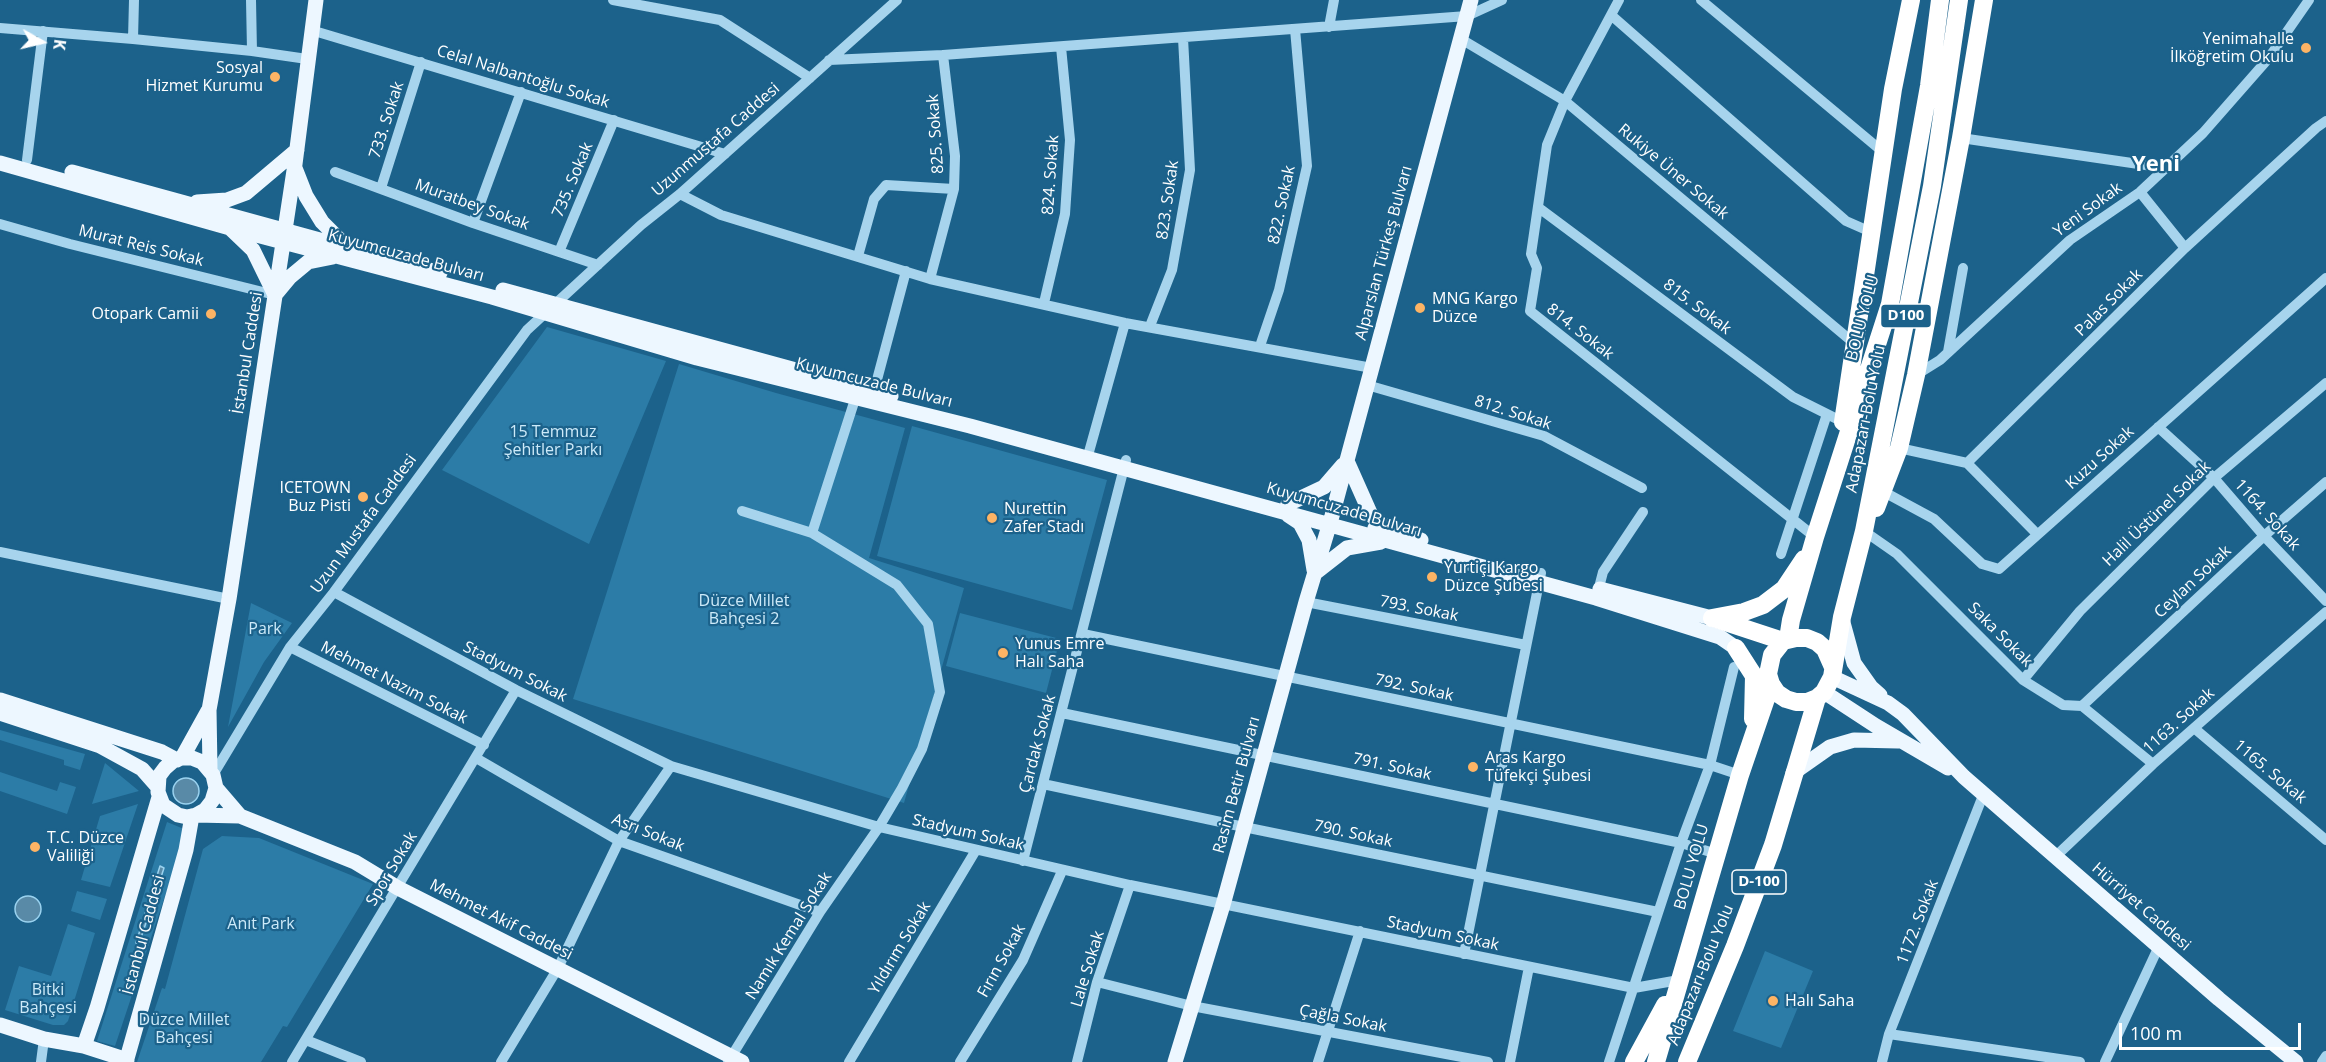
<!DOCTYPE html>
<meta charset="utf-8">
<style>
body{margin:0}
#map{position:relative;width:2326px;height:1062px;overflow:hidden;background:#1c628b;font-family:"Open Sans",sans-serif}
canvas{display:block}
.north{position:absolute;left:12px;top:12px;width:60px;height:60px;-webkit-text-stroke:4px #1c628b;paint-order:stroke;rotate:98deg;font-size:16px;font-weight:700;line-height:24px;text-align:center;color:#fff}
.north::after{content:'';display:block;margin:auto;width:21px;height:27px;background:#fff;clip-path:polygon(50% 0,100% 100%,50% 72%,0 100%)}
.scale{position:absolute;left:2119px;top:1023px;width:182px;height:27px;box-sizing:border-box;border:3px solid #fff;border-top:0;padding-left:8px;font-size:18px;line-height:21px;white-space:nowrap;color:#fff;-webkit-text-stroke:4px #1c628b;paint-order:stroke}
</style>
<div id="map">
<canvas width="2326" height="1062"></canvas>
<div class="north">K</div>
<div class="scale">100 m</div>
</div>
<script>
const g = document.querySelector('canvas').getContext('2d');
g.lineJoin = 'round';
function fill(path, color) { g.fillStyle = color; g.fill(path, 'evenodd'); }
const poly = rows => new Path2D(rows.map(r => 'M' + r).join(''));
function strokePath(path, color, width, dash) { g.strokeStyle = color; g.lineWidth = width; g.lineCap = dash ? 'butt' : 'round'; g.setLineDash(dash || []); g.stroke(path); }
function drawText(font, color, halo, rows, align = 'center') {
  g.font = font + ' "Open Sans",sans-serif'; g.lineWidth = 4.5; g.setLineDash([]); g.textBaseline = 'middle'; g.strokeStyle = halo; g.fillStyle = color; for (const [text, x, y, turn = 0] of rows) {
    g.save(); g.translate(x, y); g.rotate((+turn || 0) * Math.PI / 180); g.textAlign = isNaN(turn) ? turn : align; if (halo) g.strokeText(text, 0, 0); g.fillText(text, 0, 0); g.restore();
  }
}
const green = poly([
 [547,327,666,361,589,544,442,470],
 [679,364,776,393,905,428,869,558,964,588,904,803,573,699],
 [912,426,1107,480,1072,610,877,556],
 [251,603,292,623,264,662,228,727],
 [960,613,1060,639,1046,693,946,666],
 [0,730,85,754,80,770,64,765,64,760,0,740],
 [105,763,139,791,92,804],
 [0,772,57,791,60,782,76,787,67,814,0,791],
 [138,804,110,887,81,880,100,816],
 [167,822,184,829,176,863,115,1046,97,1041],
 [222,836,259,838,373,884,287,1027,283,1026,261,1062,137,1062,162,988,165,989,203,849],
 [77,891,107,899,100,920,71,911],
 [68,924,95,933,68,1021,64,1025,53,1025,5,1010,19,966,51,976],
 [1765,951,1813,971,1781,1048,1733,1031]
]);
const water = poly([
 '173 791a13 13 0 1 1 26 0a13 13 0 1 1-26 0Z',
 [160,866,164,868,139,944,136,943,160,866],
 '15 909a13 13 0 1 1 26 0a13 13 0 1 1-26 0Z'
]);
const minor = poly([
 [251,0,252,51],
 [613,0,720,20,810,78],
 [1619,0,1565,101,1547,145,1531,254,1537,268,1530,311,1815,537],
 [1701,0,1883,152],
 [1611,15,1846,221,1871,232],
 [1329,27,1334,0],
 [0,28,133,39,252,51,307,59],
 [311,30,725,154],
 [133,39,134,0],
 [1461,39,1565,101,1855,344],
 [829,60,943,55,1467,16,1502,0],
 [1961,138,2166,168],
 [27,160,43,31],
 [335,172,473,223,598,265],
 [381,188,421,62],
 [2140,192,2185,248],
 [680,194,721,215,930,279,1125,323,1372,368],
 [1539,208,1793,397,1843,422],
 [473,223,521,92],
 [0,224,70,244,275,295],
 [559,252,614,120],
 [858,256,874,199,886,185,954,189],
 [930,279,954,189,955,156,943,55],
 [1044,303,1065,214,1070,140,1061,47],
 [1150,326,1172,270,1190,170,1183,38],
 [1260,346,1279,290,1307,166,1295,29],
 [1948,352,1963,268],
 [1916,375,1940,360,2070,240,2140,192,2203,133,2268,59,2309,0],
 [1367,385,1544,436,1642,488],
 [874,391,906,271],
 [2158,427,2214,478,2264,536,2326,601],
 [1899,448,1967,463,2185,248,2316,128,2326,121],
 [1087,459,1125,323],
 [1967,463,2037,534],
 [1884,492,1934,519,1982,564,1999,569,2326,278],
 [742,511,812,533],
 [1864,531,1897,554,2023,680,2063,705,2082,706,2153,764],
 [0,552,229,599],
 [1781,554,1827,414],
 [334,592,516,690,671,766,879,827,1130,885,1634,988,1679,980],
 [1597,595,1603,572,1643,512],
 [1306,602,1526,645],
 [1083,634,1710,765,1740,775],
 [290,647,484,745],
 [2023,680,2080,611,2214,478,2326,383],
 [2082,706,2264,536,2326,482],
 [1062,713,1681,843,1717,854],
 [2194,728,2326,840],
 [476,758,619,841,820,912],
 [213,775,290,647,334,592,527,330,641,225,680,194,897,0],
 [1043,784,1244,827,1658,912],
 [2056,856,2153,764,2326,612],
 [1023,861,1126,460],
 [1464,954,1541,573],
 [1097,982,1192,1006,1488,1062],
 [1889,1034,2080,1062],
 [306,1040,361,1062],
 [41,1062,44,1039],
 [292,1062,516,690],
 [501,1062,558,968,619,841,671,766],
 [728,1062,820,912,879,827,902,788,922,749,940,692,928,624,897,585,812,533,857,393],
 [849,1062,976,850],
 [960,1062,1023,960,1062,871],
 [1077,1062,1097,982,1130,885],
 [1318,1062,1360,931],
 [1510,1062,1529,967],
 [1609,1062,1681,843,1710,765,1734,667],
 [1882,1062,1889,1034,1984,793],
 [2105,1062,2159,946],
 [2322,1062,2326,1056]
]);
const major = poly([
 [0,163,230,228,492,297,697,358,970,426,1596,598,1720,637,1736,648],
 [295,168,306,196,322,222,347,247],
 [72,172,440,273],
 [197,202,227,200,246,193,297,150],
 [231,229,253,250,275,295],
 [503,290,891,396],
 [275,295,290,277,308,262,333,257],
 [1347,461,1371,515,1390,530],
 [1288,504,1324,487,1343,465],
 [1288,515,1300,523,1309,540,1314,570],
 [1375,528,1421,540],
 [1315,573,1347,548,1381,542],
 [1600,589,1712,618],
 [1842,619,1854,663,1871,687,1880,695],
 [1832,677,1888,703,1903,714,1964,777,2219,999,2296,1062],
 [1824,692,1876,726,1948,768],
 [0,700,162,752,177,760],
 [0,713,100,746,142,769,157,786],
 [182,758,192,758,202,762,213,775,216,788,212,801,205,810,196,815,187,817,178,815,163,805,158,792,159,776,165,768,173,761,182,758,208,711],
 [210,769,209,710,229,599,295,164,316,0],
 [1793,773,1830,747,1854,740,1898,741],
 [216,788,240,816],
 [196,815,240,816,355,862,398,888,742,1062],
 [0,1025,44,1039,84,1046,127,1060],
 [84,1046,97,1008,159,797],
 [126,1062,186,850,192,816],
 [1175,1062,1223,905,1306,602,1332,516,1471,0]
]);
const highway = poly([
 [1843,422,1893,89,1911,0],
 [1876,508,1899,448,1916,375,1961,138,1984,0],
 [1712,618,1744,612,1763,605,1784,589,1804,559],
 [1713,618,1783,641],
 [1788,639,1791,620,1815,537,1890,304,1929,86,1940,0],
 [1736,648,1754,676,1753,719],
 [1833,667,1825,649,1817,642,1807,638,1796,638,1783,641,1772,655,1768,674,1771,684,1777,693,1786,699,1796,702,1807,702,1817,698,1824,692,1832,677,1842,617,1864,531,1932,186,1959,0],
 [1634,1062,1665,1005],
 [1656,1062,1740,775,1771,684],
 [1687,1062,1735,946,1773,845,1817,698]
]);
const markers = [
 [2306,48,6,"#fdb465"],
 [275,77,6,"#fdb465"],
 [1420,308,6,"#fdb465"],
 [211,314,6,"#fdb465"],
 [363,497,6,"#fdb465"],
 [992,518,6,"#fdb465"],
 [1432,577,6,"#fdb465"],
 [1003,653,6,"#fdb465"],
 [1473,767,6,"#fdb465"],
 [35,847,6,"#fdb465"],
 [1773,1001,6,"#fdb465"]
];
const shields = [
 [1906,316,51],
 [1759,882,54]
];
const shieldNames = [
 ["D100",1906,316],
 ["D-100",1759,882]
];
const poiNames = [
 ["Yenimahalle",2294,39,"right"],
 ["İlköğretim Okulu",2294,57,"right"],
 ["Sosyal",263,68,"right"],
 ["Hizmet Kurumu",263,86,"right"],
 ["MNG Kargo",1432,299],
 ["Düzce",1432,317],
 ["Otopark Camii",199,314,"right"],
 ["ICETOWN",351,488,"right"],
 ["Buz Pisti",351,506,"right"],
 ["Nurettin",1004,509],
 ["Zafer Stadı",1004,527],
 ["Yurtiçi Kargo",1444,568],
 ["Düzce Şubesi",1444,586],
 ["Yunus Emre",1015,644],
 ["Halı Saha",1015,662],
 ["Aras Kargo",1485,758],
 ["Tüfekçi Şubesi",1485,776],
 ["T.C. Düzce",47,838],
 ["Valiliği",47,856],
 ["Halı Saha",1785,1001]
];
const streetNames = [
 ["Celal Nalbantoğlu Sokak",523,77,17],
 ["733. Sokak",387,120,-72],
 ["825. Sokak",936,134,-94],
 ["Uzunmustafa Caddesi",716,140,-41],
 ["Rukiye Üner Sokak",1673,172,40],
 ["824. Sokak",1051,175,-86],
 ["735. Sokak",573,180,-67],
 ["823. Sokak",1168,200,-82],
 ["Muratbey Sokak",472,205,20],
 ["822. Sokak",1282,205,-78],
 ["Yeni Sokak",2088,210,-36],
 ["Murat Reis Sokak",141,246,14],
 ["Alparslan Türkeş Bulvarı",1384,253,-75],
 ["Kuyumcuzade Bulvarı",406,256,15],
 ["Palas Sokak",2109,303,-45],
 ["815. Sokak",1697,307,37],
 ["BOLU YOLU",1863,318,-75],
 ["814. Sokak",1580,332,38],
 ["İstanbul Caddesi",248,353,-81],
 ["Kuyumcuzade Bulvarı",874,383,14],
 ["812. Sokak",1513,413,18],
 ["Adapazarı-Bolu Yolu",1866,419,-79],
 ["Kuzu Sokak",2100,458,-42],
 ["Kuyumcuzade Bulvarı",1344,510,16],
 ["Halil Üstünel Sokak",2157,514,-44],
 ["1164. Sokak",2267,515,48],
 ["Uzun Mustafa Caddesi",364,524,-54],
 ["Ceylan Sokak",2193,582,-43],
 ["793. Sokak",1419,609,11],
 ["Saka Sokak",2000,635,45],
 ["Stadyum Sokak",515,672,27],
 ["Mehmet Nazım Sokak",394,683,27],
 ["792. Sokak",1414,688,12],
 ["1163. Sokak",2179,721,-42],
 ["Çardak Sokak",1038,744,-75],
 ["791. Sokak",1392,767,12],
 ["1165. Sokak",2270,772,40],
 ["Rasim Betir Bulvarı",1237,785,-75],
 ["Asrı Sokak",648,833,22],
 ["Stadyum Sokak",968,833,13],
 ["790. Sokak",1353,834,12],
 ["BOLU YOLU",1692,867,-74],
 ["Spor Sokak",392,869,-59],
 ["Hürriyet Caddesi",2141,907,41],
 ["Mehmet Akif Caddesi",501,920,27],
 ["1172. Sokak",1918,922,-69],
 ["Stadyum Sokak",1443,934,12],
 ["İstanbul Caddesi",144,935,-75],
 ["Namık Kemal Sokak",789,936,-58],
 ["Yıldırım Sokak",900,948,-59],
 ["Fırın Sokak",1002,961,-61],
 ["Lale Sokak",1088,969,-73],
 ["Adapazarı-Bolu Yolu",1701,975,-68],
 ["Çağla Sokak",1343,1019,11]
];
const parkNames = [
 ["15 Temmuz",553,432],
 ["Şehitler Parkı",553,450],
 ["Düzce Millet",744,601],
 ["Bahçesi 2",744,619],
 ["Park",265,629],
 ["Anıt Park",261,924],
 ["Bitki",48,990],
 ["Bahçesi",48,1008],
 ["Düzce Millet",184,1020],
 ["Bahçesi",184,1038]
];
const districtNames = [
 ["Yeni",2156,165]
];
fill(green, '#2c7ca7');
fill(water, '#598aa7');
strokePath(water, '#9ad2ef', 1.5);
strokePath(minor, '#a7d4ed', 10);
strokePath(major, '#edf7ff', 15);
strokePath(highway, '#fff', 18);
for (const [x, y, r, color] of markers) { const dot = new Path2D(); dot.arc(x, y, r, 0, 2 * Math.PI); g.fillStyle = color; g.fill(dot); strokePath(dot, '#1c628b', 2); }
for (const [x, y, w] of shields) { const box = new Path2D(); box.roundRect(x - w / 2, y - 12, w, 24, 4.5); g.fillStyle = '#1c628b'; g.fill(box); strokePath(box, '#fff', 1.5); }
drawText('bold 15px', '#fff', null, shieldNames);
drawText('16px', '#fff', '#1c628b', poiNames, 'left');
drawText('16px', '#fff', '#1c628b', streetNames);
drawText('16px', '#cdeaf9', '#1c628b', parkNames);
drawText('bold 22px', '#fff', '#1c628b', districtNames);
</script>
